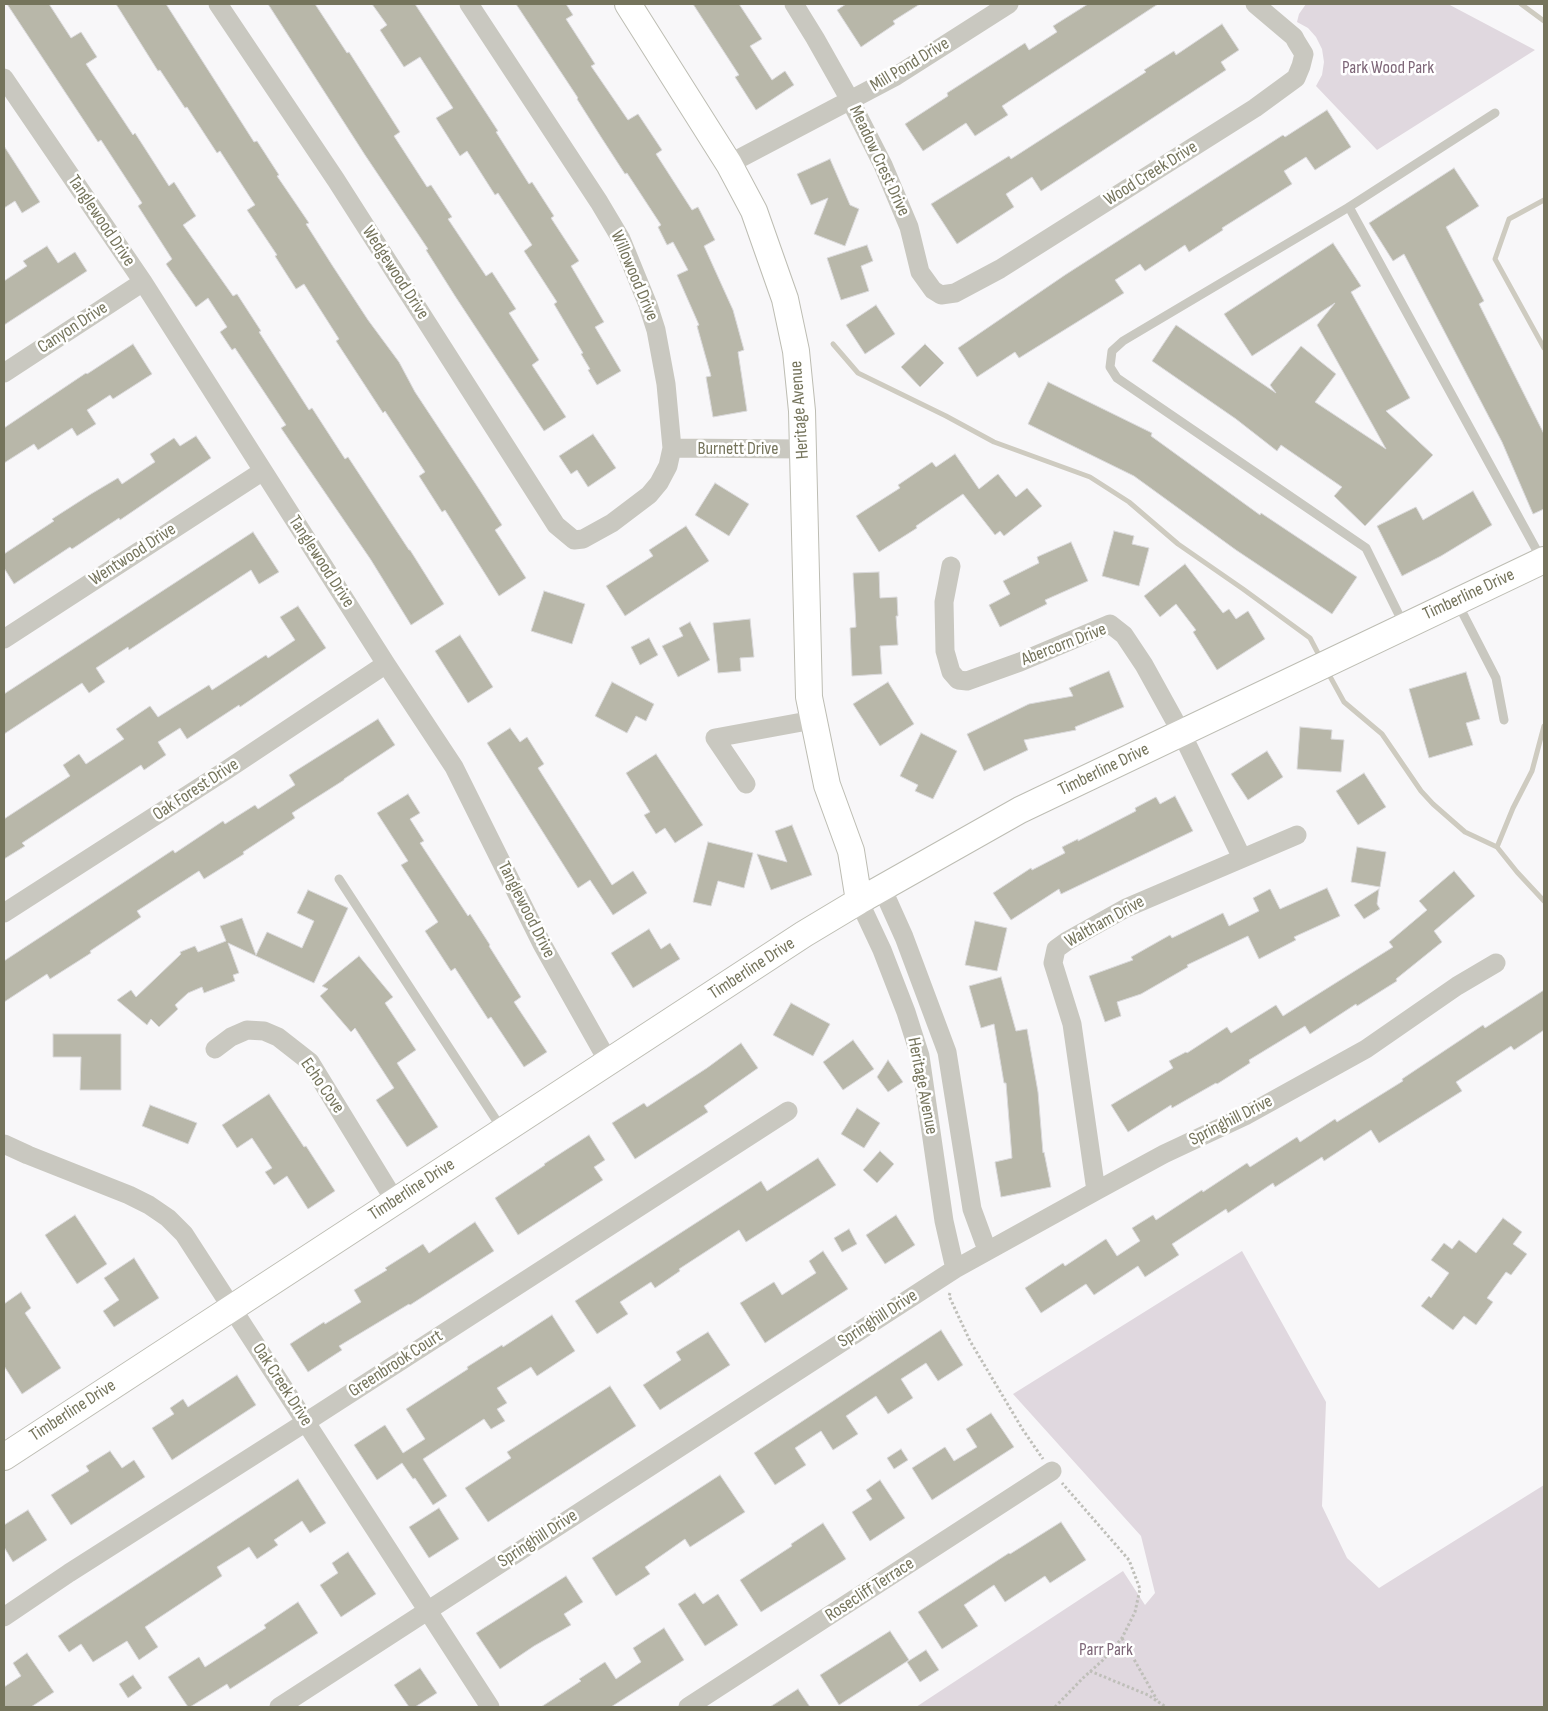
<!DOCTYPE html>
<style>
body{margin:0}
#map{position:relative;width:1548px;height:1711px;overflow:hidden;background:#f8f7f9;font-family:"Sofia Sans Condensed",sans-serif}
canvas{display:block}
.frame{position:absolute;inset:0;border:5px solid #75745c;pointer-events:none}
</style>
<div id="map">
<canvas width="1548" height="1711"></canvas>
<div class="frame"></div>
</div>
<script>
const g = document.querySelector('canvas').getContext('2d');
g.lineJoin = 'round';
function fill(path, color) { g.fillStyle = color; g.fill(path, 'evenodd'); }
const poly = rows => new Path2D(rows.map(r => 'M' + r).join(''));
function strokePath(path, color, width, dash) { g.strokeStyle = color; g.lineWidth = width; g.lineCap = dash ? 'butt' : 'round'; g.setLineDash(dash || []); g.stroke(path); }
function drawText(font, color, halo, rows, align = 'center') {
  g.font = font + ' "Sofia Sans Condensed",sans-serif'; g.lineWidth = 5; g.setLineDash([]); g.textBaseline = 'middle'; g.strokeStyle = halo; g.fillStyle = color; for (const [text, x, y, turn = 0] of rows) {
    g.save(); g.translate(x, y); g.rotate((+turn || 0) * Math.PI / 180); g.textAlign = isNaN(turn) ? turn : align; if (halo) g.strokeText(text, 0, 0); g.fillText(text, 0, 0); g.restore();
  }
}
const green = poly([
 [1306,4,1448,4,1535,50,1377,150,1316,86,1322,75,1324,62,1322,49,1316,37,1308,28,1297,22,1299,14],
 [1242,1251,1326,1402,1322,1506,1347,1558,1379,1588,1544,1485,1544,1707,916,1707,1123,1571,1145,1605,1155,1593,1141,1536,1013,1394]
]);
const stream = poly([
 [1521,4,1544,21],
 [1544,200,1509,219,1495,259,1544,348],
 [833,344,858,373,946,416,994,442,1090,477,1129,502,1178,544,1243,589,1310,638,1321,659],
 [1327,671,1344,702,1382,734,1421,791,1433,804,1465,832,1497,847],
 [1544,726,1532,771,1513,808,1497,847,1517,872,1544,901]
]);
const building = poly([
 [7,4,49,4,71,38,81,32,97,57,86,64,133,135,135,133,169,186,174,182,196,216,183,225,233,296,237,294,261,331,259,332,309,410,312,408,345,459,348,457,409,550,410,550,444,604,411,625,371,560,281,428,286,425,235,348,232,350,220,332,227,327,208,298,196,307,166,264,172,259,138,206,142,203,101,140,98,142,7,4],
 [116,4,166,4,254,142,257,141,279,175,277,176,309,223,306,224,332,265,368,320,399,362,415,392,479,489,502,525,495,530,526,578,499,596,445,510,442,512,419,476,425,472,385,411,383,413,336,341,339,339,304,284,296,289,275,256,277,255,247,210,255,205,220,151,217,153,187,107,185,108,160,70,158,71,116,4],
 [268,4,315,4,347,53,349,52,400,132,394,136,427,187,431,185,452,217,448,219,486,276,492,272,516,309,509,313,539,360,532,365,566,417,544,431,455,296,426,250,428,249,365,155,268,4],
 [372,4,415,4,498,131,496,132,529,184,532,182,554,216,551,218,579,261,571,266,604,322,595,327,621,371,597,385,588,370,590,369,581,354,583,353,554,304,557,302,524,251,532,245,498,193,495,195,467,151,460,156,436,118,453,108,420,57,404,67,380,30,387,25,372,4],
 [516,4,566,4,573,15,566,19,595,64,591,66,628,120,638,114,662,150,656,154,692,210,698,207,715,240,704,246,733,310,744,350,738,352,747,411,713,417,706,377,711,376,697,326,699,325,677,275,688,270,673,242,667,245,658,227,661,225,627,173,625,174,601,137,577,99,578,98,516,4],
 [693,4,739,4,762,39,750,46,772,80,785,71,794,85,756,110,735,77,739,75,693,4],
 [846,4,920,4,893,21,895,24,861,47,837,10,846,4],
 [1088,4,1158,4,1002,106,1008,115,975,136,966,123,923,151,905,124,948,96,947,93,1025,43,1029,50,1057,32,1053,26,1088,4],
 [1222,24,1239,50,1221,62,1226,70,1041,191,1032,177,1006,194,1014,207,957,244,931,204,1009,156,1011,159,1146,72,1144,70,1174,51,1176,55,1222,24],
 [1327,110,1351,147,1315,170,1306,157,1284,171,1292,184,1222,228,1223,230,1189,252,1185,245,1145,271,1140,264,1115,280,1124,293,1019,358,1015,352,977,377,958,348,1065,275,1283,135,1285,137,1327,110],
 [4,146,40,202,22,213,15,201,4,208,4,146],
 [830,159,850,205,859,209,845,246,814,234,828,198,811,205,797,174,830,159],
 [1454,168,1479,206,1446,227,1484,301,1479,304,1544,434,1544,509,1533,514,1502,442,1404,254,1393,261,1369,223,1454,168],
 [1333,243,1361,286,1351,292,1410,398,1386,411,1433,455,1365,526,1334,496,1342,487,1281,445,1277,451,1236,419,1152,361,1176,325,1276,393,1270,385,1301,346,1336,374,1315,402,1386,449,1317,325,1335,303,1252,356,1224,314,1333,243],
 [867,245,873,261,861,266,869,291,841,300,827,258,867,245],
 [47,246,58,263,75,252,87,271,4,325,4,281,27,266,23,261,47,246],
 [876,305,895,334,865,354,846,325,876,305],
 [133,344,152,374,113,399,110,395,87,410,96,424,77,436,72,428,38,450,34,444,4,463,4,428,86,373,87,374,133,344],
 [925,344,944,363,920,387,901,367,925,344],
 [1048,382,1152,433,1151,436,1260,515,1261,513,1357,577,1332,614,1236,550,1134,476,1028,424,1048,382],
 [593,434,616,468,588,487,577,470,571,474,559,456,593,434],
 [196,436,211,458,120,520,119,518,72,549,70,547,14,584,4,568,4,554,54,521,52,519,91,494,118,478,122,484,155,462,150,454,174,438,180,446,196,436],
 [955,454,979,489,998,474,1016,497,1027,488,1042,506,1004,536,1000,531,995,535,963,494,916,526,917,528,879,552,856,516,900,488,898,485,932,462,936,467,955,454],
 [715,483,749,504,729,536,695,515,715,483],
 [1473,491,1492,525,1441,556,1402,576,1377,526,1416,507,1423,520,1473,491],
 [686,526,709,561,625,616,606,586,653,556,649,550,686,526],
 [1114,531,1134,536,1132,544,1149,548,1139,586,1102,576,1114,531],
 [253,532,279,572,259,584,251,570,129,650,128,647,96,668,105,682,89,693,82,683,4,734,4,694,253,532],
 [1071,542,1088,581,1045,600,1047,604,1000,627,989,605,1010,594,1003,581,1039,563,1037,557,1071,542],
 [1185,564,1223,613,1229,609,1236,619,1248,611,1265,639,1217,670,1193,632,1196,630,1176,604,1160,617,1144,596,1185,564],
 [879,572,880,598,897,597,898,616,896,616,898,645,880,646,882,674,852,676,850,628,856,627,853,573,879,572],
 [544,591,585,604,572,644,531,631,544,591],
 [298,606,326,648,240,707,239,705,187,739,180,728,158,742,166,755,144,770,141,765,22,843,25,846,4,859,4,819,70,776,63,765,79,754,86,764,124,739,116,729,150,706,158,717,209,685,212,690,266,655,268,658,295,640,280,617,298,606],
 [750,619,754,657,740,658,741,671,718,673,713,623,750,619],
 [690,622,710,660,678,677,662,646,683,636,679,628,690,622],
 [460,635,493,687,468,703,435,651,460,635],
 [649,638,658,655,640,665,631,647,649,638],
 [1109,671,1124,707,1075,727,1076,730,1024,740,1028,750,984,771,967,734,1029,704,1073,696,1069,688,1109,671],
 [1466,672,1480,719,1466,723,1473,745,1429,758,1409,689,1466,672],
 [612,682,654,704,646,721,636,716,627,733,595,716,612,682],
 [888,682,914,724,880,746,853,704,888,682],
 [378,719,395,745,344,779,344,780,292,813,295,818,243,852,244,854,204,879,199,871,137,911,141,917,90,951,91,953,50,979,47,974,4,1002,4,961,173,850,175,853,223,821,225,824,255,805,258,809,295,785,289,775,378,719],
 [1300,727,1332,730,1331,739,1344,740,1341,772,1297,769,1300,727],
 [510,728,520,742,527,737,544,764,538,768,612,885,633,871,647,893,613,915,590,880,578,888,487,743,510,728],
 [921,733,957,751,933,799,915,791,918,785,900,776,921,733],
 [1267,751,1283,777,1248,800,1231,774,1267,751],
 [656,754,703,825,675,843,665,828,656,834,644,815,650,812,626,773,656,754],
 [1364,773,1386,807,1358,825,1336,791,1364,773],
 [408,794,420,813,410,819,424,841,420,843,468,916,470,914,490,945,489,946,521,997,514,1002,547,1052,524,1067,491,1017,488,1019,455,968,451,971,425,931,438,922,401,865,408,861,377,813,408,794],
 [1175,796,1193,831,1061,894,1059,889,1011,920,993,893,1031,868,1032,870,1065,853,1062,847,1078,839,1078,841,1136,811,1135,808,1156,797,1160,804,1175,796],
 [792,825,812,875,771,890,757,854,787,862,775,831,792,825],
 [708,842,753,853,744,888,718,881,711,906,693,902,708,842],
 [1357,847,1386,852,1380,887,1351,882,1357,847],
 [1454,871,1475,896,1434,931,1442,942,1396,979,1397,981,1357,1006,1356,1004,1310,1034,1305,1026,1249,1060,1250,1063,1217,1084,1216,1083,1172,1108,1171,1105,1128,1132,1111,1105,1173,1068,1169,1061,1186,1052,1187,1053,1227,1027,1231,1033,1276,1005,1283,1016,1393,947,1389,942,1427,910,1419,901,1454,871],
 [1327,888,1340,916,1294,937,1296,940,1259,959,1248,936,1187,965,1188,967,1141,994,1117,1002,1121,1016,1105,1022,1089,976,1133,960,1131,957,1170,935,1172,938,1223,913,1229,926,1259,911,1253,898,1270,889,1280,909,1327,888],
 [1379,889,1377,904,1380,909,1364,919,1354,905,1379,889],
 [308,890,348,908,314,983,228,943,239,973,233,975,235,981,204,993,202,987,188,993,175,1005,178,1009,159,1027,151,1019,147,1025,117,1000,131,990,136,997,181,954,180,952,195,946,198,952,226,941,220,926,242,918,256,955,267,932,302,948,314,921,297,913,308,890],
 [975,921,1007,928,997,971,965,965,975,921],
 [649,929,661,949,670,943,680,959,633,988,611,953,649,929],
 [359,956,393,997,385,1003,416,1050,397,1063,438,1127,407,1147,376,1100,394,1088,355,1028,351,1032,320,996,328,989,322,986,359,956],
 [1001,977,1016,1031,1027,1029,1038,1092,1043,1153,1044,1152,1051,1187,1001,1197,995,1162,1012,1158,1006,1083,1004,1083,994,1024,981,1028,969,986,1001,977],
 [1544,990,1544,1030,1514,1050,1511,1046,1456,1082,1462,1091,1379,1143,1371,1130,1324,1161,1322,1157,1275,1187,1273,1183,1228,1213,1226,1209,1172,1244,1179,1255,1145,1277,1138,1266,1094,1295,1086,1284,1041,1313,1025,1288,1063,1263,1065,1266,1106,1239,1117,1256,1140,1241,1132,1228,1153,1215,1156,1220,1202,1190,1203,1192,1247,1163,1250,1167,1297,1137,1300,1142,1335,1119,1337,1122,1403,1081,1402,1079,1483,1025,1485,1028,1544,990],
 [791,1003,830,1024,813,1056,773,1035,791,1003],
 [53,1034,121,1034,121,1090,80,1090,81,1057,53,1057,53,1034],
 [853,1040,874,1069,843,1090,823,1062,853,1040],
 [741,1043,758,1068,704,1106,708,1112,635,1159,612,1123,644,1103,647,1107,707,1068,741,1043],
 [888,1060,903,1082,888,1092,877,1077,888,1060],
 [269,1094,304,1147,306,1146,335,1191,308,1209,287,1176,274,1185,265,1172,272,1168,252,1138,237,1148,222,1125,269,1094],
 [150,1105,197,1123,188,1144,142,1126,150,1105],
 [857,1108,880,1123,864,1148,841,1134,857,1108],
 [589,1135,605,1160,594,1167,603,1180,518,1235,495,1198,545,1165,544,1164,589,1135],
 [880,1151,894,1164,877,1183,863,1170,880,1151],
 [818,1158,836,1185,746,1242,739,1230,679,1269,680,1271,655,1288,651,1282,620,1302,628,1314,597,1334,575,1301,761,1181,767,1191,818,1158],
 [75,1215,107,1264,77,1284,45,1235,75,1215],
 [896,1215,915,1245,885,1264,866,1235,896,1215],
 [1503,1218,1522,1232,1513,1244,1527,1254,1511,1275,1506,1272,1487,1298,1493,1302,1476,1325,1464,1316,1453,1330,1421,1306,1429,1296,1431,1298,1449,1273,1431,1260,1444,1243,1452,1249,1459,1240,1476,1253,1503,1218],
 [475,1222,494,1251,410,1305,409,1304,339,1346,342,1350,308,1372,290,1344,324,1322,325,1324,361,1302,354,1290,387,1270,385,1268,423,1244,429,1253,475,1222],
 [849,1229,857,1244,842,1252,834,1238,849,1229],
 [823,1251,848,1289,765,1343,740,1303,774,1282,782,1295,816,1273,809,1261,823,1251],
 [134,1258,159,1298,114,1327,103,1311,119,1300,104,1278,134,1258],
 [21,1292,31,1308,25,1313,61,1368,22,1394,4,1366,4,1304,21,1292],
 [552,1315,575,1351,537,1376,531,1367,497,1388,507,1403,497,1409,505,1421,491,1429,484,1419,423,1459,447,1496,433,1505,415,1478,413,1479,402,1463,377,1480,354,1445,385,1425,403,1453,425,1439,406,1409,468,1369,467,1367,502,1345,503,1347,552,1315],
 [941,1330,963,1365,938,1381,926,1363,901,1379,913,1398,888,1414,876,1396,846,1416,858,1434,833,1450,821,1431,795,1448,806,1465,775,1485,754,1453,941,1330],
 [708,1332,730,1365,660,1410,643,1385,681,1360,676,1352,708,1332],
 [237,1375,256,1405,172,1460,152,1428,174,1414,170,1408,183,1399,188,1407,237,1375],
 [610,1386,636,1426,488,1522,465,1488,511,1458,507,1452,610,1386],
 [991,1413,1014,1447,932,1500,912,1468,945,1447,954,1461,977,1447,966,1429,991,1413],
 [901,1449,908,1460,894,1469,887,1458,901,1449],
 [110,1451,122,1468,134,1460,145,1477,71,1525,51,1495,89,1471,86,1466,110,1451],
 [720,1475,745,1512,690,1547,685,1539,645,1567,650,1574,616,1596,592,1558,720,1475],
 [298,1479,326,1523,310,1533,302,1521,274,1540,278,1545,257,1559,249,1547,217,1567,222,1576,145,1627,158,1647,139,1660,127,1641,93,1662,81,1644,69,1652,58,1636,298,1479],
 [880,1480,905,1518,870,1541,852,1512,872,1499,866,1490,880,1480],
 [439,1508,459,1539,429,1558,409,1527,439,1508],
 [28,1510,47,1540,13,1562,4,1547,4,1525,28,1510],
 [1061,1522,1086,1560,1050,1583,1045,1576,1005,1602,994,1585,964,1605,978,1626,942,1649,918,1612,1009,1553,1010,1554,1061,1522],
 [823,1523,846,1559,761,1612,740,1580,792,1546,791,1544,823,1523],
 [348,1552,376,1594,341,1617,320,1585,338,1573,332,1563,348,1552],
 [566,1576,583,1602,564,1614,571,1625,534,1646,500,1669,476,1633,566,1576],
 [695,1593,703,1604,718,1594,738,1625,705,1646,678,1604,695,1593],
 [298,1602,318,1633,230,1689,227,1684,190,1707,188,1707,168,1677,199,1657,205,1667,266,1628,264,1625,298,1602],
 [664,1628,684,1660,611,1707,541,1707,581,1681,579,1679,605,1662,616,1679,641,1662,633,1648,664,1628],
 [890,1631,909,1660,839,1705,820,1675,890,1631],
 [926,1650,939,1670,920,1682,907,1662,926,1650],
 [27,1653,54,1692,31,1707,4,1707,4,1687,21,1676,13,1663,27,1653],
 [420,1668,437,1693,415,1707,409,1707,394,1685,420,1668],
 [133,1675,142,1688,128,1698,119,1684,133,1675],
 [798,1689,810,1707,770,1707,798,1689]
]);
const path = poly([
 [950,1293,949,1296,970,1341,1023,1430,1043,1459],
 [1122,1638,1157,1700],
 [1090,1671,1148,1695,1166,1707],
 [1055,1707,1083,1678,1103,1660,1122,1638,1135,1612,1140,1589,1129,1560,1062,1483]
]);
const lane = poly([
 [1349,207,1542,560],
 [1458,604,1496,678,1504,720],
 [1404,625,1366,548,1117,378,1110,367,1112,351,1123,341,1349,207,1495,113],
 [339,879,502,1129]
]);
const street = poly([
 [218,4,336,180,556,525,574,540,583,539,612,523,649,495,659,483,668,466,672,448,666,384,656,330,648,305,621,239,599,202,469,4],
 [794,4,815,38,850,100,883,165,909,227,920,272,933,290,941,295,955,293,1000,269,1255,108,1296,78,1301,66,1304,54,1296,41,1294,37,1255,4],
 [4,78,143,282,386,664,454,767,542,944,609,1063],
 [729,164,896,76,1009,4],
 [4,373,143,282],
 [672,448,803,449],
 [951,566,944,602,945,651,951,672,958,680,967,681,1020,662,1110,624,1124,635,1144,665,1181,732,1242,858],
 [4,639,263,471],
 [746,784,715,738,813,720],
 [882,888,904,937,947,1052,972,1209,987,1250],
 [859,901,882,950,906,1012,920,1056,944,1221,955,1269],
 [4,913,225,771,386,664],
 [215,1049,231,1037,247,1030,264,1031,278,1037,310,1062,395,1201],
 [4,1144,28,1155,129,1195,149,1205,168,1218,184,1234,490,1707],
 [1096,1191,1072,1024,1053,963,1056,949,1067,941,1126,908,1297,835],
 [4,1617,69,1573,306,1422,788,1111],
 [279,1707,955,1269,1096,1191,1164,1154,1245,1116,1366,1049,1457,986,1496,963],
 [688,1707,1052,1471]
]);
const secondary = poly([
 [628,4,729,164,754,211,785,299,796,351,802,411,809,697,827,785,851,851,859,901],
 [4,1457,804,934,859,901,1020,810,1544,560]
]);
const streetNames = [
 ["Mill Pond Drive",910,65,-31],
 ["Meadow Crest Drive",879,161,65],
 ["Wood Creek Drive",1151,174,-32],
 ["Tanglewood Drive",101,221,56],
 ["Wedgewood Drive",395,273,57],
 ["Willowood Drive",634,276,67],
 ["Canyon Drive",73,328,-33],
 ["Heritage Avenue",800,410,-94],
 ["Burnett Drive",738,449],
 ["Wentwood Drive",133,555,-33],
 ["Tanglewood Drive",321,562,57],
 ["Timberline Drive",1469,595,-25],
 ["Abercorn Drive",1064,645,-21],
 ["Timberline Drive",1104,770,-26],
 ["Oak Forest Drive",196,790,-33],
 ["Tanglewood Drive",526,910,63],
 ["Waltham Drive",1105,922,-29],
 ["Timberline Drive",752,969,-33],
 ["Echo Cove",322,1086,55],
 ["Heritage Avenue",922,1086,79],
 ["Springhill Drive",1231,1121,-27],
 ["Timberline Drive",412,1190,-33],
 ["Springhill Drive",878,1319,-33],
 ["Greenbrook Court",396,1364,-33],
 ["Oak Creek Drive",282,1385,57],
 ["Timberline Drive",73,1411,-33],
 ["Springhill Drive",538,1539,-33],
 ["Rosecliff Terrace",870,1590,-33]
];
const parkNames = [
 ["Park Wood Park",1388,68],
 ["Parr Park",1106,1650]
];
fill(green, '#e0d8df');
strokePath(stream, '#cecbc0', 5);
fill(building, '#b8b7a9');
strokePath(building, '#dad9db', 1);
strokePath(secondary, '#bdbdb3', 28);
strokePath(path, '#bfbfb9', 3, [2.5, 2.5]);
strokePath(lane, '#c9c8c0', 9);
strokePath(street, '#c9c8c0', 19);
strokePath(secondary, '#fff', 26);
drawText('18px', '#75745c', '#fff', streetNames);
drawText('18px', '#7e6778', '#fff', parkNames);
</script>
